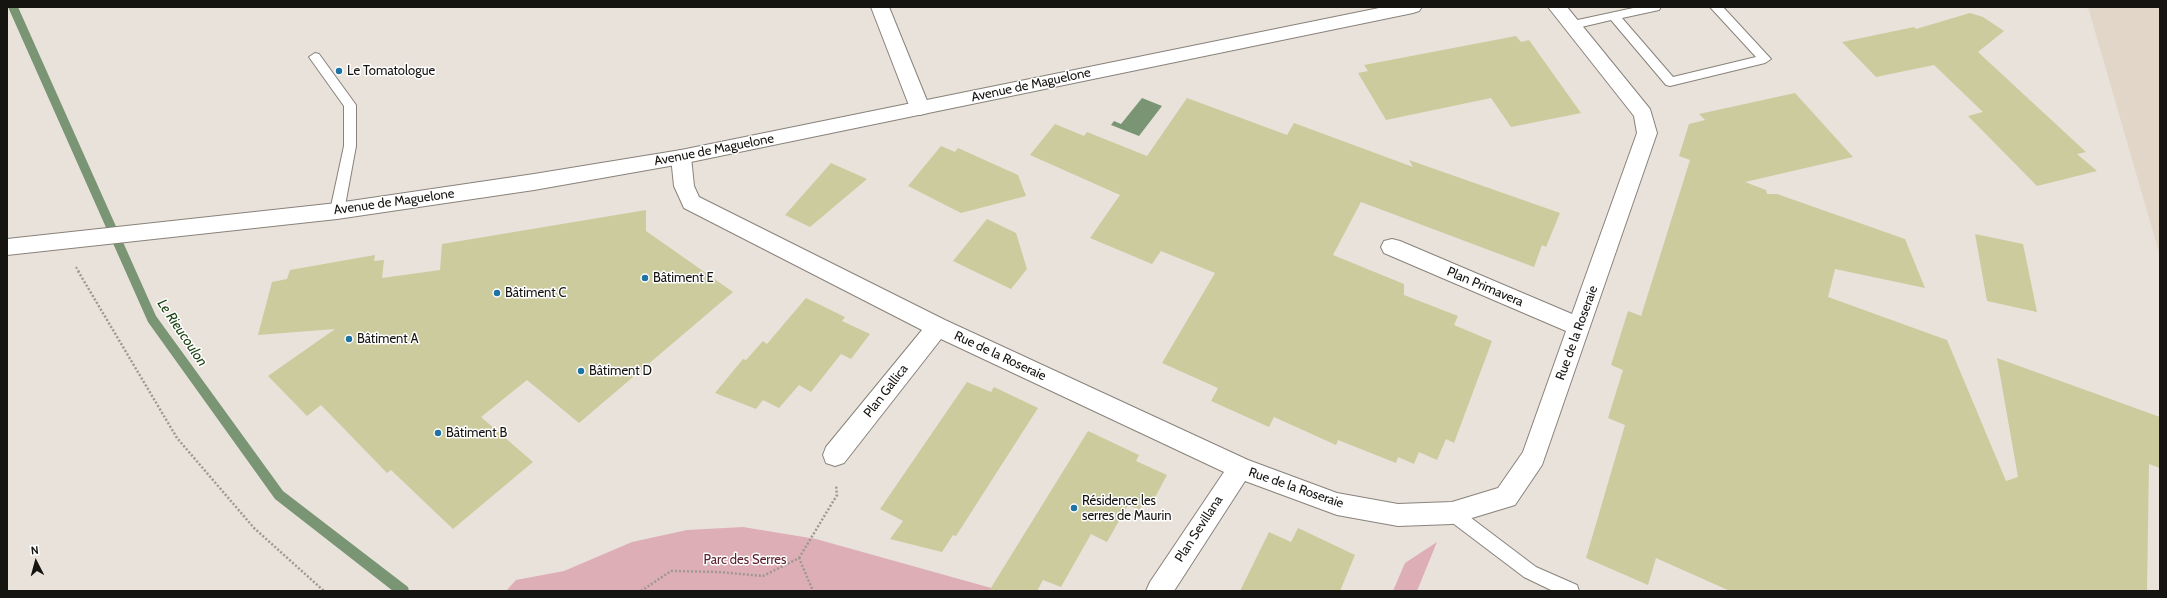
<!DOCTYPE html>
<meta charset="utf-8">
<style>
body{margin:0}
#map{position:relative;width:2167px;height:598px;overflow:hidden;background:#e9e2da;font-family:Cabin,sans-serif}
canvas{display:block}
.frame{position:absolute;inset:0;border:8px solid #161411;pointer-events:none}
.north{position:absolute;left:16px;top:542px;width:40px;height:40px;-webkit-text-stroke:3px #fff;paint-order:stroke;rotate:354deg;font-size:11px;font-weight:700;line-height:16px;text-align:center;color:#161411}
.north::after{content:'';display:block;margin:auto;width:14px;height:18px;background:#161411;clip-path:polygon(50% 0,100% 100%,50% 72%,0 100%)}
</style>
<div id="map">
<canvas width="2167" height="598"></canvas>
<div class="frame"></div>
<div class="north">N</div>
</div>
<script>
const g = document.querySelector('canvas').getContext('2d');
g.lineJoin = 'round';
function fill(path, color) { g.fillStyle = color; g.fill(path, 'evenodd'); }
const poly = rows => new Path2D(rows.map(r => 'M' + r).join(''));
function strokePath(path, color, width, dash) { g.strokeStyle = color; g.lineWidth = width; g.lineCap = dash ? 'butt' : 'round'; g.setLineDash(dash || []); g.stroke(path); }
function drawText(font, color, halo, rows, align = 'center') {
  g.font = font + ' Cabin,sans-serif'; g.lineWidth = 3; g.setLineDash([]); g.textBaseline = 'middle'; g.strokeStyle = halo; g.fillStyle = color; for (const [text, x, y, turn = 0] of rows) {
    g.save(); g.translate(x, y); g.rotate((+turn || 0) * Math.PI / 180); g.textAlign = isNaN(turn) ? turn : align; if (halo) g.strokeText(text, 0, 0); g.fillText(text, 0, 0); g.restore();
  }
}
const built = poly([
 [2088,7,2160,7,2160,256]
]);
const green = poly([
 [743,527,816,539,1002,591,506,591,516,580,564,571,632,542,687,530],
 [1437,542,1417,591,1393,591,1405,563]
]);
const water = poly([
 [1142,98,1162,106,1139,136,1111,125,1114,121,1121,124]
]);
const stream = poly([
 [8,7,18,7,156,316,283,491,408,587,409,591,393,591,275,499,148,322,8,7]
]);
const building = poly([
 [1970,13,1983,17,2004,31,1978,52,2086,152,2077,154,2097,171,2037,186,1968,116,1983,112,1934,65,1876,77,1842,42,1914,27,1916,29],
 [1516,36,1521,42,1529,40,1581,113,1511,127,1491,98,1386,120,1358,73,1368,71,1364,65],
 [1795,93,1853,157,1745,182,1766,190,1767,194,1777,194,1905,239,1925,288,1835,269,1828,297,1947,340,2006,481,2018,477,1997,358,2160,417,2160,468,2149,464,2147,591,1730,591,1656,558,1648,585,1586,558,1625,425,1608,418,1623,370,1611,365,1628,311,1641,316,1659,259,1690,160,1679,156,1689,124,1705,120,1699,114],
 [1187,98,1287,135,1294,123,1413,167,1409,160,1560,213,1546,247,1542,245,1534,267,1361,202,1333,255,1404,284,1404,295,1458,316,1454,325,1492,341,1454,443,1446,439,1437,460,1419,452,1414,464,1398,457,1396,463,1338,440,1336,445,1274,417,1269,427,1211,401,1218,388,1162,363,1215,273,1161,251,1152,264,1090,238,1120,195,1030,155,1055,124,1084,136,1087,132,1147,156],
 [941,146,955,152,958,148,1018,175,1026,196,961,213,908,186],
 [831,163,867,179,810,227,785,215],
 [646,210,646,231,733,292,579,423,527,380,481,417,533,462,453,529,391,470,387,473,321,405,307,416,268,376,335,329,258,335,272,282,287,279,290,270,375,255,374,261,384,260,382,278,440,270,442,244],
 [987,219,1016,233,1027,269,1011,289,953,261],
 [1975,234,2023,244,2037,312,1987,301],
 [806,298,845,317,842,321,870,334,851,359,841,354,811,392,799,385,779,408,763,400,756,409,715,393,743,359,746,360,763,341,767,344],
 [967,382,991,392,994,387,1038,408,956,536,953,535,942,552,890,539,903,521,880,509],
 [1088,431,1139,455,1136,461,1167,475,1152,503,1146,500,1139,510,1128,505,1107,542,1091,534,1061,587,1043,580,1037,591,989,591],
 [1298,528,1355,555,1340,591,1240,591,1269,532,1291,542]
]);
const pathFar1 = poly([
 [76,267,79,272]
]);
const path = poly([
 [78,271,177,438,254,528,324,591],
 [799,558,837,495,836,485],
 [641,591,671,571,719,572,763,576,799,558,813,591]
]);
const service = poly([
 [1638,7,1661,7,1659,10,1622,18,1673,77,1756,57,1710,7,1723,7,1771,59,1765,63,1670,86,1666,85,1611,20,1573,29,1567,25,1573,21,1638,7],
 [315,53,319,54,356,105,356,146,344,211,342,215,337,216,332,215,330,211,344,146,344,106,309,57,315,53],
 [1452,506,1458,508,1536,567,1577,585,1579,591,1553,591,1524,577,1446,518,1444,513,1446,508,1452,506]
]);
const minor = poly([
 [871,7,889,7,930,108,927,113,920,115,913,113,910,108,871,7],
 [1548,7,1567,7,1650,109,1657,133,1542,465,1515,505,1452,524,1398,526,1337,515,1245,481,1174,591,1146,591,1150,582,1224,472,941,339,844,463,835,466,826,463,823,455,826,447,922,330,684,208,674,186,671,157,674,152,681,150,688,152,691,157,694,186,699,197,945,320,1248,460,1337,493,1398,504,1452,502,1498,488,1523,452,1566,331,1384,253,1381,247,1384,241,1392,239,1400,241,1572,314,1637,133,1634,116,1548,7]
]);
const tertiary = poly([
 [1384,7,1422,7,1419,11,1413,13,681,164,534,190,337,219,7,255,7,239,337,203,534,174,681,150,1384,7]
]);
const markers = [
 [339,71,4,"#1e73a3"],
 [645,278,4,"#1e73a3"],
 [497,293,4,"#1e73a3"],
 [349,339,4,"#1e73a3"],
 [581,371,4,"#1e73a3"],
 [438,433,4,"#1e73a3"],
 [1074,508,4,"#1e73a3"]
];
const poiNames = [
 ["Le Tomatologue",347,71],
 ["Bâtiment E",653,278],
 ["Bâtiment C",505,293],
 ["Bâtiment A",357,339],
 ["Bâtiment D",589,371],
 ["Bâtiment B",446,433],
 ["Résidence les",1082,501],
 ["serres de Maurin",1082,516]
];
const streetNames = [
 ["Avenue de Maguelone",1031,85,-12],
 ["Avenue de Maguelone",714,150,-11],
 ["Avenue de Maguelone",394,202,-8],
 ["Plan Primavera",1485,287,23],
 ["Rue de la Roseraie",1577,333,-70],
 ["Rue de la Roseraie",1000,356,25],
 ["Plan Gallica",886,391,-52],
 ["Rue de la Roseraie",1296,488,19],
 ["Plan Sevillana",1199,529,-57]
];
const parkNames = [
 ["Parc des Serres",745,560]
];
const waterNames = [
 ["Le Rieucoulon",182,333,56]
];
fill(built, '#e1d6c8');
fill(green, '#deaeb6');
fill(water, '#799573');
fill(stream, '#799573');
fill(building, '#cbcb9e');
strokePath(service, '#88827b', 2);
strokePath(minor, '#88827b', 2);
strokePath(tertiary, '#88827b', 2);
strokePath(pathFar1, '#9d9892', 2, [2, 2]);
strokePath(path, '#9d9892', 2.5, [2, 2]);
fill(service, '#fff');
fill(minor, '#fff');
fill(tertiary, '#fff');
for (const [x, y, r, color] of markers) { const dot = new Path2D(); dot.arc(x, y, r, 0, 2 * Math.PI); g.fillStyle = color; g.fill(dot); strokePath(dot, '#fff', 1.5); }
drawText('13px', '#161411', '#fff', poiNames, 'left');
drawText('13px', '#161411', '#fff', streetNames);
drawText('13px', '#5c202f', '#fff', parkNames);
drawText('italic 14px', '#1c4312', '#fff', waterNames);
</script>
